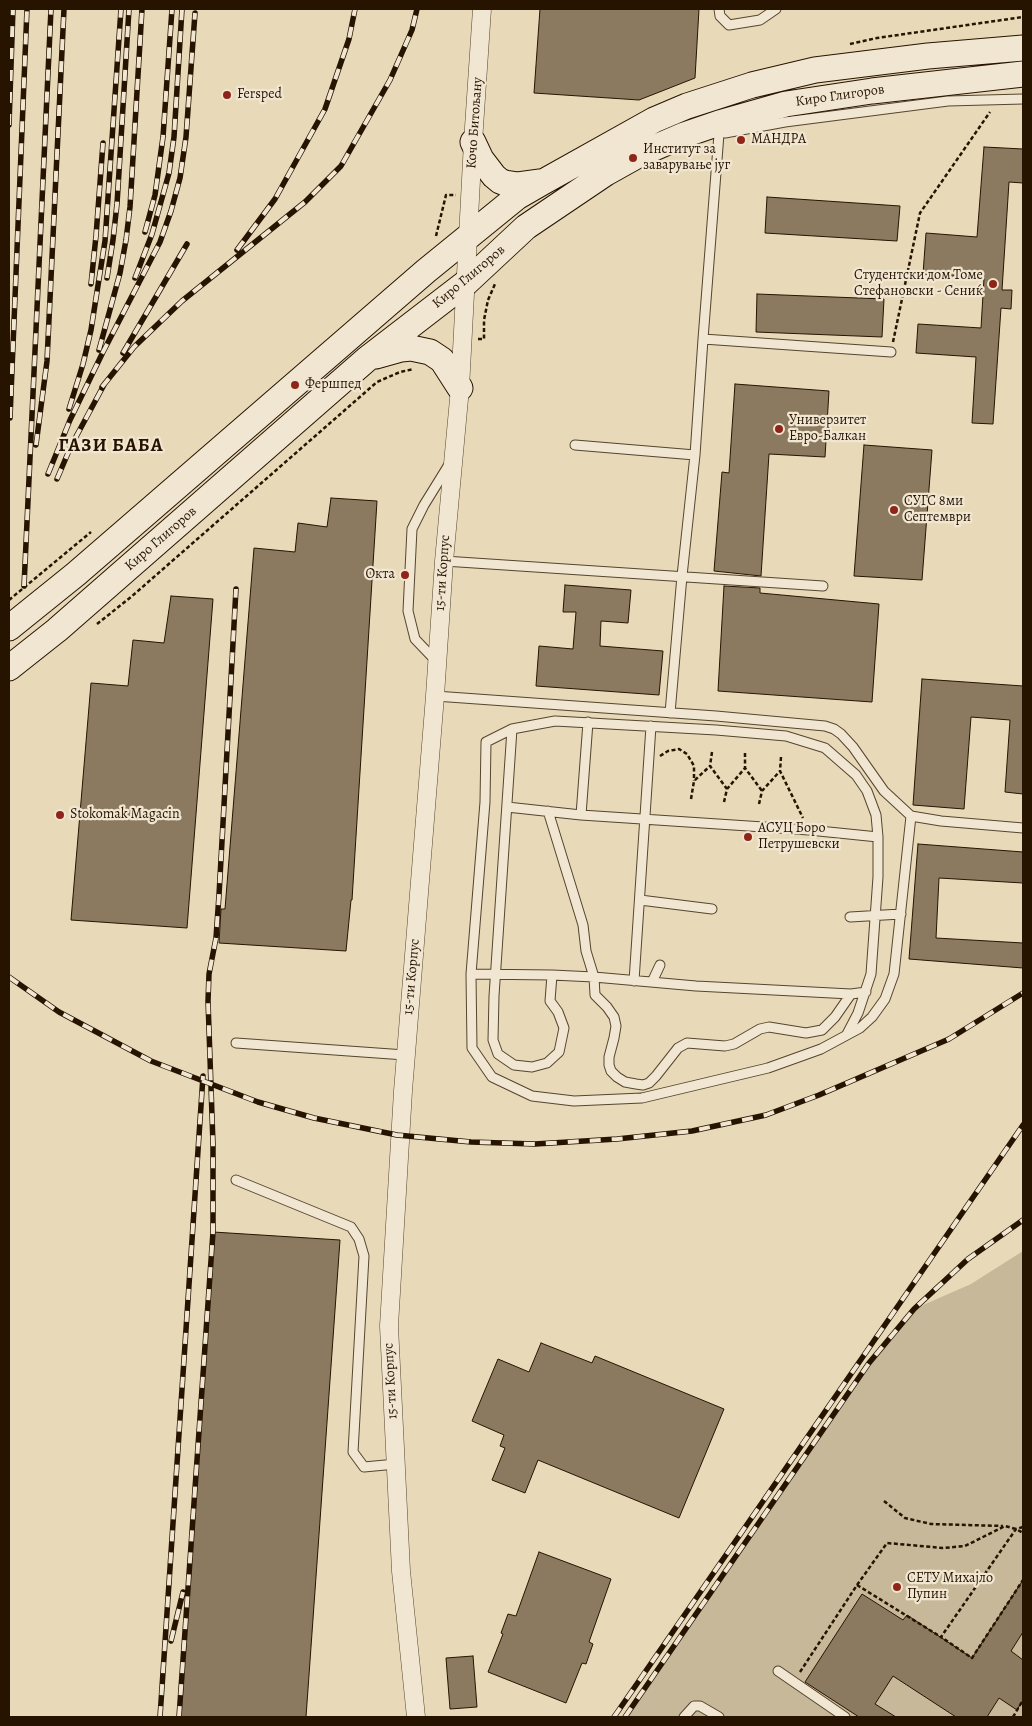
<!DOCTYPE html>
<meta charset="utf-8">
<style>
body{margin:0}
#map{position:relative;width:1032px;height:1726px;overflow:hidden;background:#e8d9b8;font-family:Alegreya,serif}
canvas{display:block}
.frame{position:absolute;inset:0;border:10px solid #261401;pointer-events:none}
</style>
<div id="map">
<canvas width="1032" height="1726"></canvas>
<div class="frame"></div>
</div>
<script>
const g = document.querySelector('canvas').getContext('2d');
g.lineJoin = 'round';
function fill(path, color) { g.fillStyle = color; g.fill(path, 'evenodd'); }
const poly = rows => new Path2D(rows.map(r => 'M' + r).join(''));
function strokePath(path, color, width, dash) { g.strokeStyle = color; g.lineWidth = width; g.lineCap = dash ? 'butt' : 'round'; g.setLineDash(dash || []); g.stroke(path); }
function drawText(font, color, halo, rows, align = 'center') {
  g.font = font + ' Alegreya,serif'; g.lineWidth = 4.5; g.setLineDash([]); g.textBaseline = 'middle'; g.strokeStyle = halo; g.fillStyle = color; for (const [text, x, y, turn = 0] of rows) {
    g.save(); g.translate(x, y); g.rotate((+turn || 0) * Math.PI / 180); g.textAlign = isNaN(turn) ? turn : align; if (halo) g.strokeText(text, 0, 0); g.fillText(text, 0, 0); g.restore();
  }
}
const green = poly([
 [1023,1251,1023,1714,1021,1717,625,1717,869,1363,914,1309,971,1284]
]);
const building = poly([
 [540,9,699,9,695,78,639,100,534,93,540,9],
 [984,147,1023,149,1023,183,1009,182,1002,290,1012,290,1011,309,1001,308,993,424,972,423,976,357,916,353,918,324,981,328,984,278,923,274,926,233,977,237,984,147],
 [767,197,900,206,897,241,765,233,767,197],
 [757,294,884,299,882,337,756,332,757,294],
 [735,384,829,391,825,457,769,454,761,576,714,571,722,472,729,473,735,384],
 [864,445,932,450,922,580,854,576,864,445],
 [331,498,377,501,352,900,351,900,346,951,219,943,221,909,225,909,254,548,295,552,298,523,327,527,331,498],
 [565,585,631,590,628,623,601,621,600,646,663,651,659,695,536,686,539,646,573,649,576,612,563,612,565,585],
 [724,586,760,588,760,593,879,604,872,702,718,691,724,586],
 [171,596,213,599,187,928,71,920,91,683,128,686,133,640,164,643,171,596],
 [922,679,1023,686,1023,794,1005,792,1010,720,971,717,964,809,913,805,922,679],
 [918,844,1023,852,1023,883,939,878,936,938,1023,943,1023,968,909,959,918,844],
 [213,1232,340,1240,306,1717,179,1717,213,1232],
 [541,1343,592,1363,595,1356,724,1409,679,1518,538,1460,525,1493,492,1480,505,1448,500,1446,504,1435,472,1421,498,1359,529,1372,541,1343],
 [539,1552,611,1579,589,1642,593,1644,586,1664,582,1663,566,1703,488,1672,503,1634,501,1633,508,1614,516,1616,539,1552],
 [1023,1580,1023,1632,1011,1651,1023,1660,1023,1700,1017,1710,999,1698,987,1717,956,1717,893,1676,875,1704,896,1717,859,1717,805,1682,862,1594,903,1620,907,1615,972,1658,1023,1580],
 [473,1656,477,1707,450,1709,446,1658,473,1656]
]);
const path = poly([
 [850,44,877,38,1023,17],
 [436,236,446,195,456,195],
 [478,339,484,339,484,320,488,300,495,284],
 [893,342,920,213,990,112],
 [9,600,91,532],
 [97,624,131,597,377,382,400,372,414,369],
 [712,752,710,766,727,789],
 [745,753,745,768,762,791],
 [660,756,668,751,679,749,687,754,694,766,694,781],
 [781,757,780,771,803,818],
 [691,799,694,781,710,766],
 [724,802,727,789,745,768],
 [759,804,762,791,780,771],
 [884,1501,905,1518,931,1524,1003,1526],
 [1023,1527,1016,1529,941,1637,972,1658,1023,1580],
 [857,1585,887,1543,943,1548,965,1546,1005,1526,1016,1529,1023,1533],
 [800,1672,857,1585,941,1637],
 [1013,1717,1023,1700]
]);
const lane = poly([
 [719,9,720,16,729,25,760,20,776,9],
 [725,133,785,122,948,101,1023,99],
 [703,339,719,134],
 [575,445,695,455],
 [444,561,823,586],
 [437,662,415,639,408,611,412,529,424,505,450,463],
 [435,696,716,716,825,726,834,729,841,734,853,747,884,791,911,816,941,821,1023,828],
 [670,713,682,576,695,455,703,339,891,352],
 [512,729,494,996,493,1040,498,1054,514,1065,532,1067,547,1063,559,1052,564,1028,558,1012,550,1001,552,975,594,977,595,995,607,1007,614,1017,616,1026,614,1038,609,1057,609,1065,611,1071,617,1077,625,1082,636,1084,643,1085,649,1083,656,1076,678,1048,687,1043,725,1046,734,1044,760,1029,769,1027,806,1033,822,1030,835,1017,851,994],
 [507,807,581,815,809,830,878,837],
 [548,811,583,925,586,951,594,977,696,986,851,994,866,992],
 [581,815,588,722],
 [640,900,712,909],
 [850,917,901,914],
 [471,974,552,975],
 [634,981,651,726],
 [652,982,660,965],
 [847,1034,858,1013,871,974,878,877,878,837,876,815,867,791,856,775,825,748,786,736,716,730,555,721,512,729,486,742,485,802,471,974,472,1048,492,1077,532,1096,574,1101,642,1098,768,1068,821,1049,860,1028,872,1017,885,999,894,974,911,816],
 [236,1043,405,1055],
 [236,1180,351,1227,359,1239,364,1256,353,1452,364,1467,396,1464],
 [778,1671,845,1717],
 [684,1717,694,1706,700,1706,719,1717]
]);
const street = poly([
 [416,1717,401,1571,389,1326,403,1091,435,696,444,561,460,388,473,142,482,9]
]);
const secondary = poly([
 [473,142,481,159,494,176,500,181,505,183,518,185,540,182],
 [376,356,401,349,411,348,430,352,442,360,460,388],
 [9,628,76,574,426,271,517,197,543,182,654,120,687,106,752,85,815,70,928,56,1023,48],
 [9,668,57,630,367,359,467,282,526,227,606,173,640,154,684,135,719,123,786,104,872,91,1023,74]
]);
const rail = poly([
 [9,125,13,9],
 [145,232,155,195,163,137,172,9],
 [237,250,275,199,325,109,349,39,355,9],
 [107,278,113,240,117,204,129,9],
 [135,278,152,234,169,173,174,137,182,9],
 [91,284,96,236,103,143],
 [99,350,120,273,126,240,130,207,142,9],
 [123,353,187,244],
 [102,387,134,347,182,301,305,202,341,166,390,80,412,30,417,9],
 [69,409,83,364,91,330,105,241,121,9],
 [10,418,27,9],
 [36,445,47,361,64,9],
 [48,474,70,420,103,352,160,242,171,211,180,178,186,137,195,13],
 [57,479,71,446,105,383],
 [24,586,51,9],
 [9,977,59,1012,151,1061,258,1102,314,1118,397,1135,471,1142,535,1144,617,1139,692,1131,766,1115,819,1095,949,1039,1023,993],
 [171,1641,183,1592],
 [160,1717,203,1076],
 [179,1717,213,1232,213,1144,208,1001,209,974,216,938,219,895,236,589],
 [614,1717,1023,1125],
 [625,1717,869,1363,914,1309,968,1259,1023,1220]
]);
const markers = [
 [227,95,5,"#8f2418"],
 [741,140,5,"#8f2418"],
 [633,158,5,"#8f2418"],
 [993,284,5,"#8f2418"],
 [295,385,5,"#8f2418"],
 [779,429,5,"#8f2418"],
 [894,510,5,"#8f2418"],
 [405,575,5,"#8f2418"],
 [60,815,5,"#8f2418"],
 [748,837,5,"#8f2418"],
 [897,1587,5,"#8f2418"]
];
const poiNames = [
 ["Fersped",237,95],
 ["МАНДРА",751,140],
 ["Институт за",643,150],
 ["заварување југ",643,166],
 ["Студентски дом Томе",983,276,"right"],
 ["Стефановски - Сениќ",983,292,"right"],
 ["Фершпед",305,385],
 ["Универзитет",789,421],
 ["Евро-Балкан",789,437],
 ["СУГС 8ми",904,502],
 ["Септември",904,518],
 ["Окта",395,575,"right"],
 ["Stokomak Magacin",70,815],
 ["АСУЦ Боро",758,829],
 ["Петрушевски",758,845],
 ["СЕТУ Михајло",907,1579],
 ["Пупин",907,1595]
];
const streetNames = [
 ["Киро Глигоров",840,96,-8],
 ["Кочо Битољану",475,123,-86],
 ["Киро Глигоров",469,277,-40],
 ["Киро Глигоров",161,539,-41],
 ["15-ти Корпус",443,573,-86],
 ["15-ти Корпус",412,977,-85],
 ["15-ти Корпус",391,1381,-93]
];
const districtNames = [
 ["ГАЗИ БАБА",111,446]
];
fill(green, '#c7b899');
fill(building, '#8b7a60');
strokePath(building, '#261401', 1);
strokePath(lane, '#56452f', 11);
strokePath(street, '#56452f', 19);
strokePath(secondary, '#261401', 27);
strokePath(path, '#261401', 2.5, [4, 2.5]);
strokePath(lane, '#f0e6d1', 9);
strokePath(street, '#f0e6d1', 18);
strokePath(secondary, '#f0e6d1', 25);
strokePath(rail, '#261401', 5.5);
strokePath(rail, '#f0e6d1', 4, [11]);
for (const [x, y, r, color] of markers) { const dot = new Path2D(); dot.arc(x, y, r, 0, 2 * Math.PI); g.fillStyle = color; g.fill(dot); strokePath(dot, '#f0e6d1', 2); }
drawText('14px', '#261401', '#f0e6d1', poiNames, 'left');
drawText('14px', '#261401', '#f0e6d1', streetNames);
g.letterSpacing = '1px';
drawText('bold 19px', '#261401', '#f0e6d1', districtNames);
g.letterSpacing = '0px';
</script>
